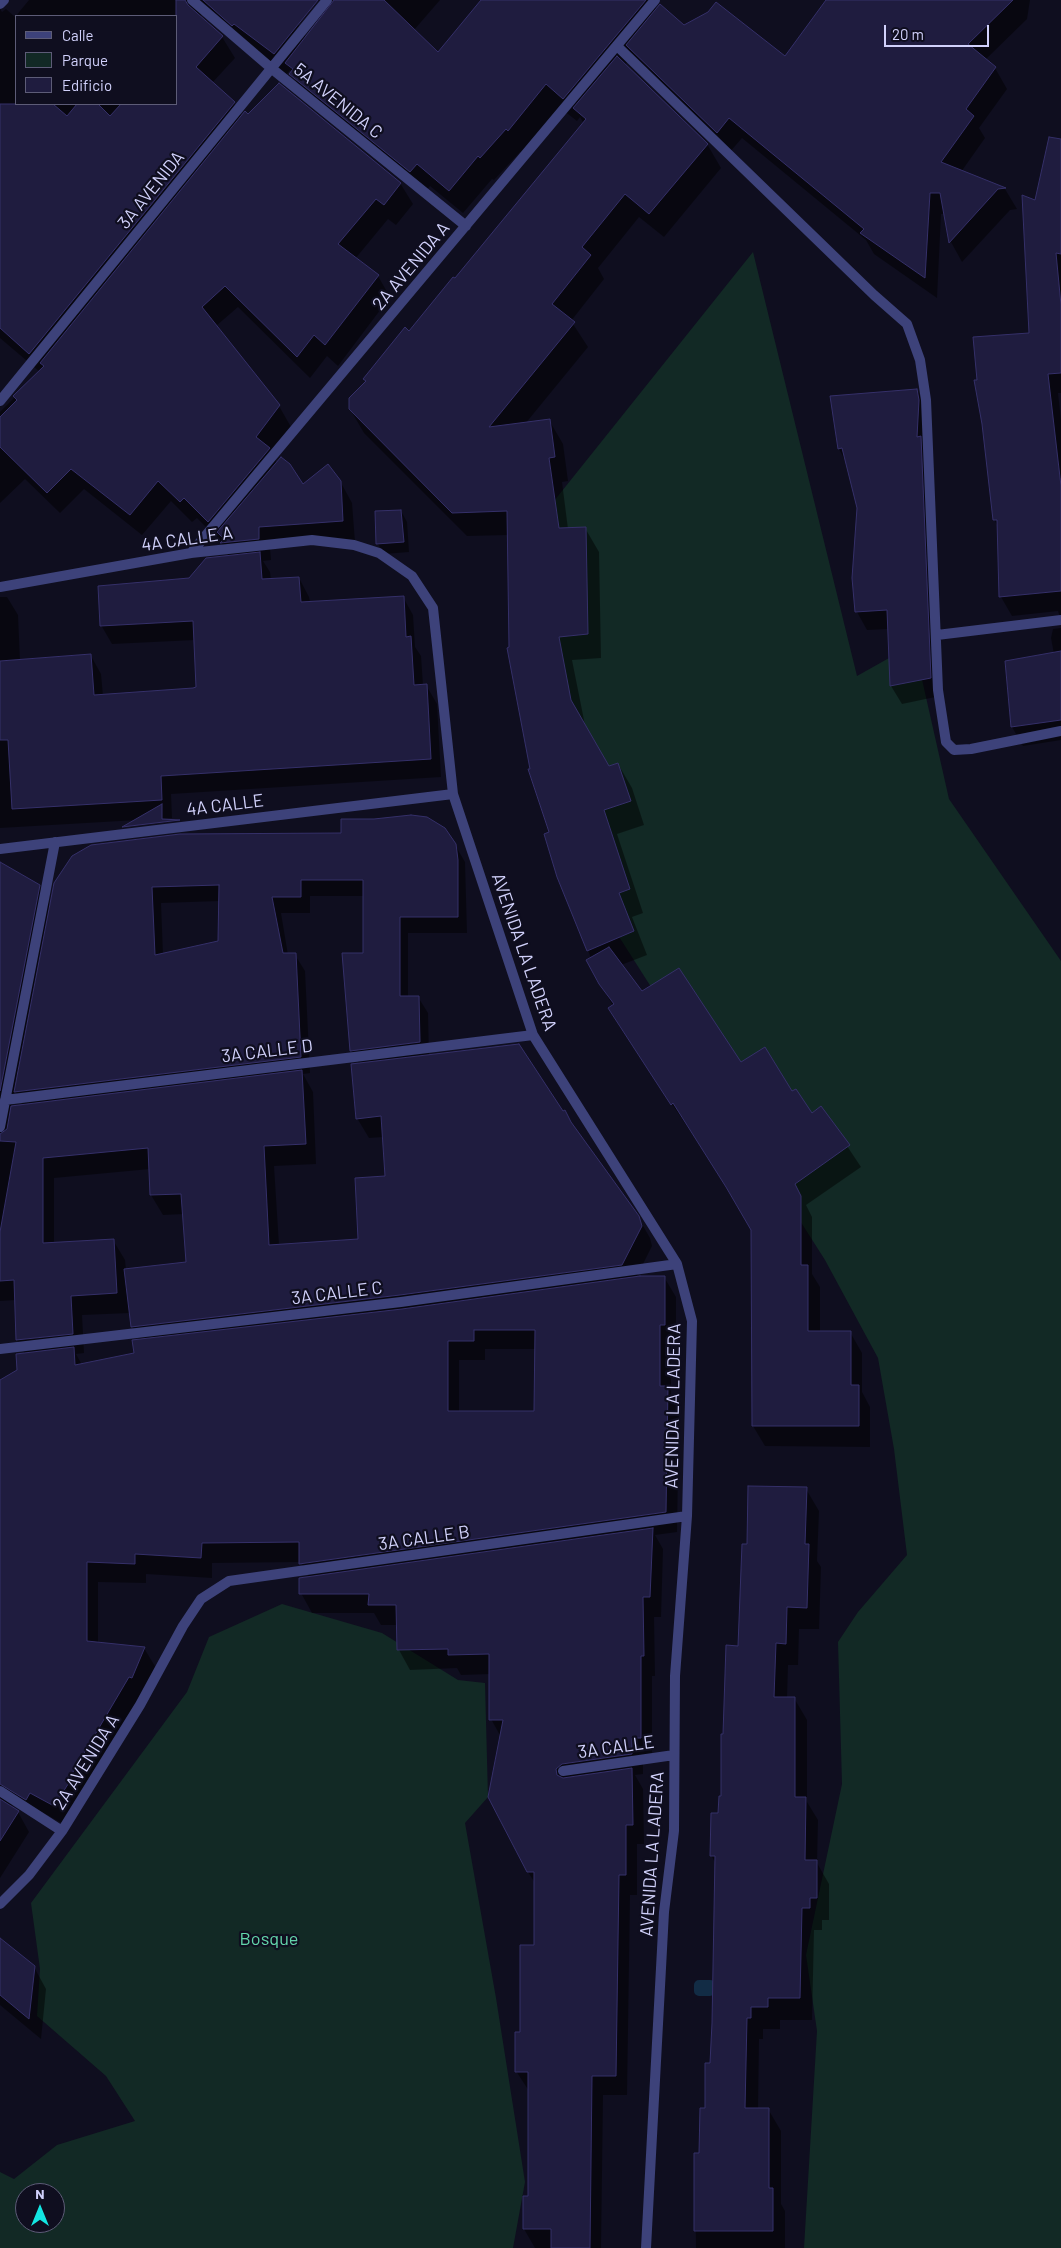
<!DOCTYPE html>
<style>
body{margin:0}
#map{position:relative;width:1061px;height:2248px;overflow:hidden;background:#0f0e1f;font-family:Barlow,sans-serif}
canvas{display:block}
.legend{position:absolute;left:15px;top:15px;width:162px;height:90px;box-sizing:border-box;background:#0f0e1f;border:1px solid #5d5c77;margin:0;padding:6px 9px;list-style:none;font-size:15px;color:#d1d1fb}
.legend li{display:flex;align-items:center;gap:10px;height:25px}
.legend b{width:25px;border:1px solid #5d5c77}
.north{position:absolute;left:15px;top:2183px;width:50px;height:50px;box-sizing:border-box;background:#0f0e1f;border:1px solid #5d5c77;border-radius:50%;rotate:0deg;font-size:14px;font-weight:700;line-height:20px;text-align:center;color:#d1d1fb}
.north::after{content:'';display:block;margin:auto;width:18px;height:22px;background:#13e5e2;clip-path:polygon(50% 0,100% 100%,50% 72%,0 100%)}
.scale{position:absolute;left:884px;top:25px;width:105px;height:22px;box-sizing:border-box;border:2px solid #d1d1fb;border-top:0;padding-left:6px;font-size:15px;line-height:18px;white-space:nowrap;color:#d1d1fb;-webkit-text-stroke:4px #0f0e1f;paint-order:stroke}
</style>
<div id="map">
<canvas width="1061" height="2248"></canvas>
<ul class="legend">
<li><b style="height:6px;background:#3d427a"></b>Calle</li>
<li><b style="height:14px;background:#122925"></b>Parque</li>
<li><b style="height:14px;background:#1f1c3f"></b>Edificio</li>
</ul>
<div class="north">N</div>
<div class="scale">20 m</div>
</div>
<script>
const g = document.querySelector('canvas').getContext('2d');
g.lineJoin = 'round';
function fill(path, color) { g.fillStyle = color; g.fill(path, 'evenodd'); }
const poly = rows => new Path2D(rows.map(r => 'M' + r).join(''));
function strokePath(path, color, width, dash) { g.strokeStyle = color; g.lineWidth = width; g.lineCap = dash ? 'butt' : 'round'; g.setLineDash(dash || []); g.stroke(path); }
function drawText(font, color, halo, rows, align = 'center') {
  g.font = font + ' Barlow,sans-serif'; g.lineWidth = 4.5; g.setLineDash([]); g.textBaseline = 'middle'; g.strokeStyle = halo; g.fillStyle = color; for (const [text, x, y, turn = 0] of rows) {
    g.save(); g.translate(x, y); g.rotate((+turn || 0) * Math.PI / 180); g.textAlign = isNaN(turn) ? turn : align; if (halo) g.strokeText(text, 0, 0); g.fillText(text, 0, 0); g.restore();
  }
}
const green = poly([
 [753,252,857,676,914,644,949,799,1061,961,1061,2248,804,2248,817,2031,806,1955,842,1784,838,1642,858,1612,907,1555,894,1449,878,1358,825,1260,609,921,526,536],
 [282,1604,382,1633,458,1680,485,1683,488,1797,465,1823,496,1998,525,2182,513,2248,0,2248,0,2172,14,2179,57,2145,135,2121,106,2076,37,2016,40,1969,31,1903,187,1692,209,1637],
 [25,2193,55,2193,55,2223,25,2223]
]);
const shadow = poly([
 [29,0,293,0,298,24,306,37,335,0,440,0,414,30,438,54,483,0,651,0,657,10,678,32,785,58,829,0,1030,0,1027,19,985,60,995,68,1007,89,979,128,985,138,961,172,1005,189,1017,209,1010,210,962,262,951,242,945,214,941,214,937,298,874,254,866,240,742,138,729,153,633,55,625,65,707,144,721,168,664,237,639,217,598,268,604,279,571,321,588,347,525,424,549,420,563,444,568,481,562,482,568,529,585,528,599,552,601,658,572,660,585,725,609,767,618,764,632,788,644,825,617,834,643,913,632,917,647,955,621,965,642,993,741,1064,792,1093,812,1115,821,1107,861,1167,806,1205,812,1217,812,1274,820,1287,820,1332,850,1332,862,1353,862,1392,870,1407,870,1447,765,1446,753,1426,752,1231,716,1169,621,1029,609,1008,613,1006,600,983,588,950,532,769,510,649,509,535,467,536,364,433,350,409,367,383,364,379,409,333,455,280,584,124,580,117,577,121,559,107,522,153,520,152,494,180,492,179,463,213,430,186,424,194,304,97,290,70,286,75,203,14,199,17,222,37,235,58,212,83,234,103,242,117,400,183,413,204,396,225,388,219,355,259,378,276,390,297,338,366,327,356,310,378,238,307,216,326,279,406,291,427,271,453,277,463,303,486,340,481,352,503,355,542,270,548,271,560,263,561,270,572,271,580,299,578,309,597,310,602,403,597,413,615,415,647,421,656,423,685,426,685,437,704,441,777,171,794,172,818,0,828,0,597,7,597,18,615,20,661,91,656,101,674,103,696,193,690,198,687,195,640,112,644,101,625,229,557,221,542,197,518,192,522,171,501,142,535,84,489,60,513,25,479,0,503,0,412,40,372,0,338,0,9,2,12,6,9,15,17],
 [16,16,176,16,176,104,16,104],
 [1061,187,1061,393,1058,393,1061,420,1061,478,1052,479,1061,525,1061,620,1058,611,1012,616,1001,597,998,527,994,519,1030,334,1036,202],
 [917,390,927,408,940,696,902,704,891,686,889,629,867,630,857,612,854,578,858,508,847,464,839,449,831,398],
 [401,511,407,522,409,552,384,554,378,544],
 [1061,628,1061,740,1023,746,1012,727,1006,662,1054,654,1051,638,1053,629],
 [455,845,465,862,467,933,408,933,408,997,418,997,428,1013,429,1056,574,1128,638,1217,650,1238,652,1246,636,1278,664,1277,676,1297,676,1345,671,1345,671,1394,679,1408,677,1532,655,1535,663,1549,661,1617,654,1617,655,1676,652,1676,652,1757,643,1757,643,1774,635,1775,643,1789,644,1844,637,1844,637,1895,630,1895,627,2095,603,2095,601,2248,535,2248,524,2229,529,2197,529,2091,516,2071,535,1947,535,1883,528,1872,501,1737,491,1719,491,1674,461,1675,457,1668,410,1670,399,1650,398,1625,381,1625,374,1613,312,1613,301,1593,309,1578,301,1562,212,1563,212,1578,146,1574,146,1583,98,1582,98,1643,144,1648,156,1668,65,1825,42,1812,38,1819,16,1805,9,1806,18,1812,29,1832,0,1878,0,1382,18,1371,25,1354,17,1340,16,1300,0,1301,0,873,39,886,51,907,55,883],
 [310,896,365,896,365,955,351,1050,360,1065,357,1118,369,1138,383,1137,386,1178,360,1240,279,1245,274,1166,316,1164,313,1092,303,1074,310,1073,305,971,295,955,288,955,281,913,310,913],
 [220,901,219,942,163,955,161,903],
 [15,1091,23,1106,12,1107],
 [150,1169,151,1195,163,1215,184,1214,187,1263,126,1270,125,1260,113,1240,54,1244,54,1178],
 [130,1313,132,1326,140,1341,135,1354,82,1365,76,1354,84,1353,82,1315],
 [485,1349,536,1349,535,1413,459,1413,459,1360,485,1360],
 [806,1489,819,1511,817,1561,821,1567,819,1629,799,1629,798,1665,788,1665,787,1698,794,1698,807,1720,807,1802,818,1820,817,1863,829,1884,829,1920,822,1920,822,1930,814,1930,812,2020,780,2020,780,2029,763,2029,763,2039,759,2039,758,2109,768,2109,781,2131,781,2204,785,2211,785,2248,696,2248,695,2155,700,2155,711,2065,716,1864,711,1855,723,1797,725,1735,739,1647,748,1546],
 [0,1939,34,1967,46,1989,41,2039,0,2005]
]);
const stream = poly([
 [699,1985,710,1985,710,1991,699,1991,699,1985]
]);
const building = poly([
 [176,0,185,0,188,5,223,36,196,67,235,102,29,354,0,328,0,104,53,104,67,116,77,104,98,104,110,116,121,104,176,104,176,0],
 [203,0,318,0,274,54,234,24,232,26,203,0],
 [334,0,384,0,438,52,481,0,646,0,563,99,546,84,508,131,506,129,480,158,478,156,449,191,417,164,410,172,289,74,293,69,285,63,334,0],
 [826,0,1013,0,968,44,996,67,966,109,974,116,941,162,1006,188,998,189,949,243,940,193,930,193,925,278,860,233,864,229,729,118,717,133,626,45,660,4,684,25,708,12,716,2,785,56,826,0],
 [617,56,708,144,649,214,625,194,582,247,591,255,552,304,575,322,489,427,550,419,555,457,549,458,559,528,586,527,588,634,559,637,571,700,609,766,618,763,631,801,604,810,630,889,619,893,634,931,587,951,557,877,544,834,549,832,528,769,530,769,507,648,509,647,507,511,452,513,349,409,349,398,366,381,363,379,405,327,409,331,453,277,455,278,586,119,573,108,617,56],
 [279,83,401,183,384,205,376,199,338,244,379,275,325,345,314,335,297,357,225,286,202,307,280,405,256,437,270,448,208,522,184,498,180,502,158,481,130,515,71,469,47,493,0,447,0,417,17,400,13,396,44,366,40,363,245,111,248,114,279,83],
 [1049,137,1061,139,1061,254,1056,253,1061,305,1061,373,1048,374,1061,486,1061,591,999,597,997,520,993,520,982,424,974,380,977,380,973,337,1029,333,1022,195,1035,200,1049,137],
 [917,389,919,400,917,437,921,436,931,678,890,686,887,610,855,612,852,578,857,508,842,448,838,449,830,396,917,389],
 [281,457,290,464,303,484,328,464,341,481,343,521,259,527,259,539,220,543,224,539,217,532,281,457],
 [401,510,404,542,376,544,375,511,401,510],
 [260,552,262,579,299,577,301,602,404,596,406,637,411,636,414,685,427,684,431,759,161,776,162,800,12,809,8,740,0,740,0,661,91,654,94,695,193,688,196,687,193,621,100,626,98,586,189,578,206,558,260,552],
 [1061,651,1061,720,1011,727,1005,661,1061,651],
 [162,804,162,819,180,820,122,827,162,804],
 [411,815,427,817,445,828,456,844,458,860,458,917,400,917,400,996,419,996,420,1042,350,1051,342,953,363,953,363,880,301,880,301,897,272,897,283,953,296,953,301,1057,14,1092,54,883,72,856,91,845,180,834,341,833,341,819,374,819,411,815],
 [219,885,218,941,155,955,152,887,219,885],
 [0,862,40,885,0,1091,0,862],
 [609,947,642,991,679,968,741,1062,765,1047,792,1091,796,1089,812,1113,821,1106,850,1145,795,1184,801,1196,801,1265,808,1265,808,1331,851,1331,851,1385,859,1385,859,1426,752,1426,751,1230,726,1187,673,1103,671,1105,608,1008,614,1004,599,984,586,960,609,947],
 [519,1044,563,1111,565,1110,571,1122,639,1216,642,1226,622,1265,400,1295,131,1327,124,1269,186,1262,181,1194,150,1195,148,1148,43,1158,43,1243,114,1239,117,1293,71,1296,73,1334,16,1340,14,1280,0,1281,0,1232,16,1142,0,1141,0,1134,7,1129,11,1106,302,1070,306,1144,264,1146,269,1245,358,1239,355,1178,385,1176,381,1116,356,1119,351,1064,519,1044],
 [640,1276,665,1276,665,1325,660,1325,660,1386,668,1386,666,1512,299,1564,299,1542,202,1543,201,1558,135,1554,135,1564,87,1562,87,1641,145,1647,132,1678,129,1677,70,1777,72,1778,54,1806,30,1793,26,1800,0,1784,0,1380,17,1370,16,1354,74,1347,75,1365,134,1353,132,1340,402,1309,640,1276],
 [474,1330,535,1330,534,1411,448,1411,448,1341,474,1341,474,1330],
 [748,1486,807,1487,805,1544,809,1544,807,1608,787,1607,786,1644,776,1643,774,1697,795,1697,795,1797,806,1797,805,1860,817,1860,817,1898,810,1898,810,1908,802,1908,800,1998,768,1998,768,2007,751,2007,751,2018,747,2018,745,2108,769,2108,769,2188,773,2188,773,2231,694,2231,694,2153,699,2153,700,2108,705,2108,705,2063,710,2063,712,2023,715,1856,710,1856,711,1813,718,1813,719,1796,721,1796,721,1734,723,1734,726,1645,738,1646,742,1544,747,1544,748,1486],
 [653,1528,650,1597,643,1597,644,1656,641,1656,641,1738,632,1738,632,1754,562,1764,556,1769,557,1775,563,1778,632,1768,633,1825,626,1825,626,1875,619,1875,616,2076,592,2076,590,2248,551,2248,551,2229,523,2229,523,2196,528,2196,528,2072,515,2072,515,2032,520,2032,520,1945,534,1945,534,1872,527,1872,488,1797,503,1720,489,1720,489,1654,448,1655,448,1649,397,1650,396,1605,368,1605,369,1594,299,1594,299,1578,653,1528],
 [0,1799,19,1811,0,1841,0,1799],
 [0,1938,35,1966,29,2019,0,1995,0,1938]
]);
const minor = poly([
 [192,0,271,68,466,226],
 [0,4,4,0],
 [617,46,874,295,907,324,920,360,926,400,938,690,946,742,954,750,971,749,1061,731],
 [0,401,327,0],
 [191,553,655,0],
 [0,587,191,553,312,540,354,545,379,553,412,576,433,608,453,794,533,1035,677,1264,692,1321,687,1516,675,1676,674,1831,664,1912,646,2248],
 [937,635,1061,620],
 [0,849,453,794],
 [5,1100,533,1035],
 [0,1127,55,842],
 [0,1349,401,1302,677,1264],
 [563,1771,674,1755],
 [0,1791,62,1831],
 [0,1904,29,1875,62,1831,140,1705,183,1626,201,1599,229,1581,687,1516]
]);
const streetNames = [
 ["5A AVENIDA C",338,101,39],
 ["3A AVENIDA",151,190,-51],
 ["2A AVENIDA A",411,266,-50],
 ["4A CALLE A",187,539,-8],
 ["4A CALLE",225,805,-7],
 ["AVENIDA LA LADERA",524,952,71],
 ["3A CALLE D",267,1051,-7],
 ["3A CALLE C",337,1293,-7],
 ["AVENIDA LA LADERA",673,1406,-89],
 ["3A CALLE B",424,1538,-8],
 ["3A CALLE",616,1747,-8],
 ["2A AVENIDA A",86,1762,-58],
 ["AVENIDA LA LADERA",652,1854,-86]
];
const parkNames = [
 ["Bosque",269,1939]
];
fill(green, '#122925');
fill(shadow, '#0007');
strokePath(stream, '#122c45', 10);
fill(building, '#1f1c3f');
strokePath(building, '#353069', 1);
strokePath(minor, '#3d427a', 10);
drawText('18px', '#d1d1fb', '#0f0e1f', streetNames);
drawText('18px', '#63d5ab', '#0f0e1f', parkNames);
</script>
